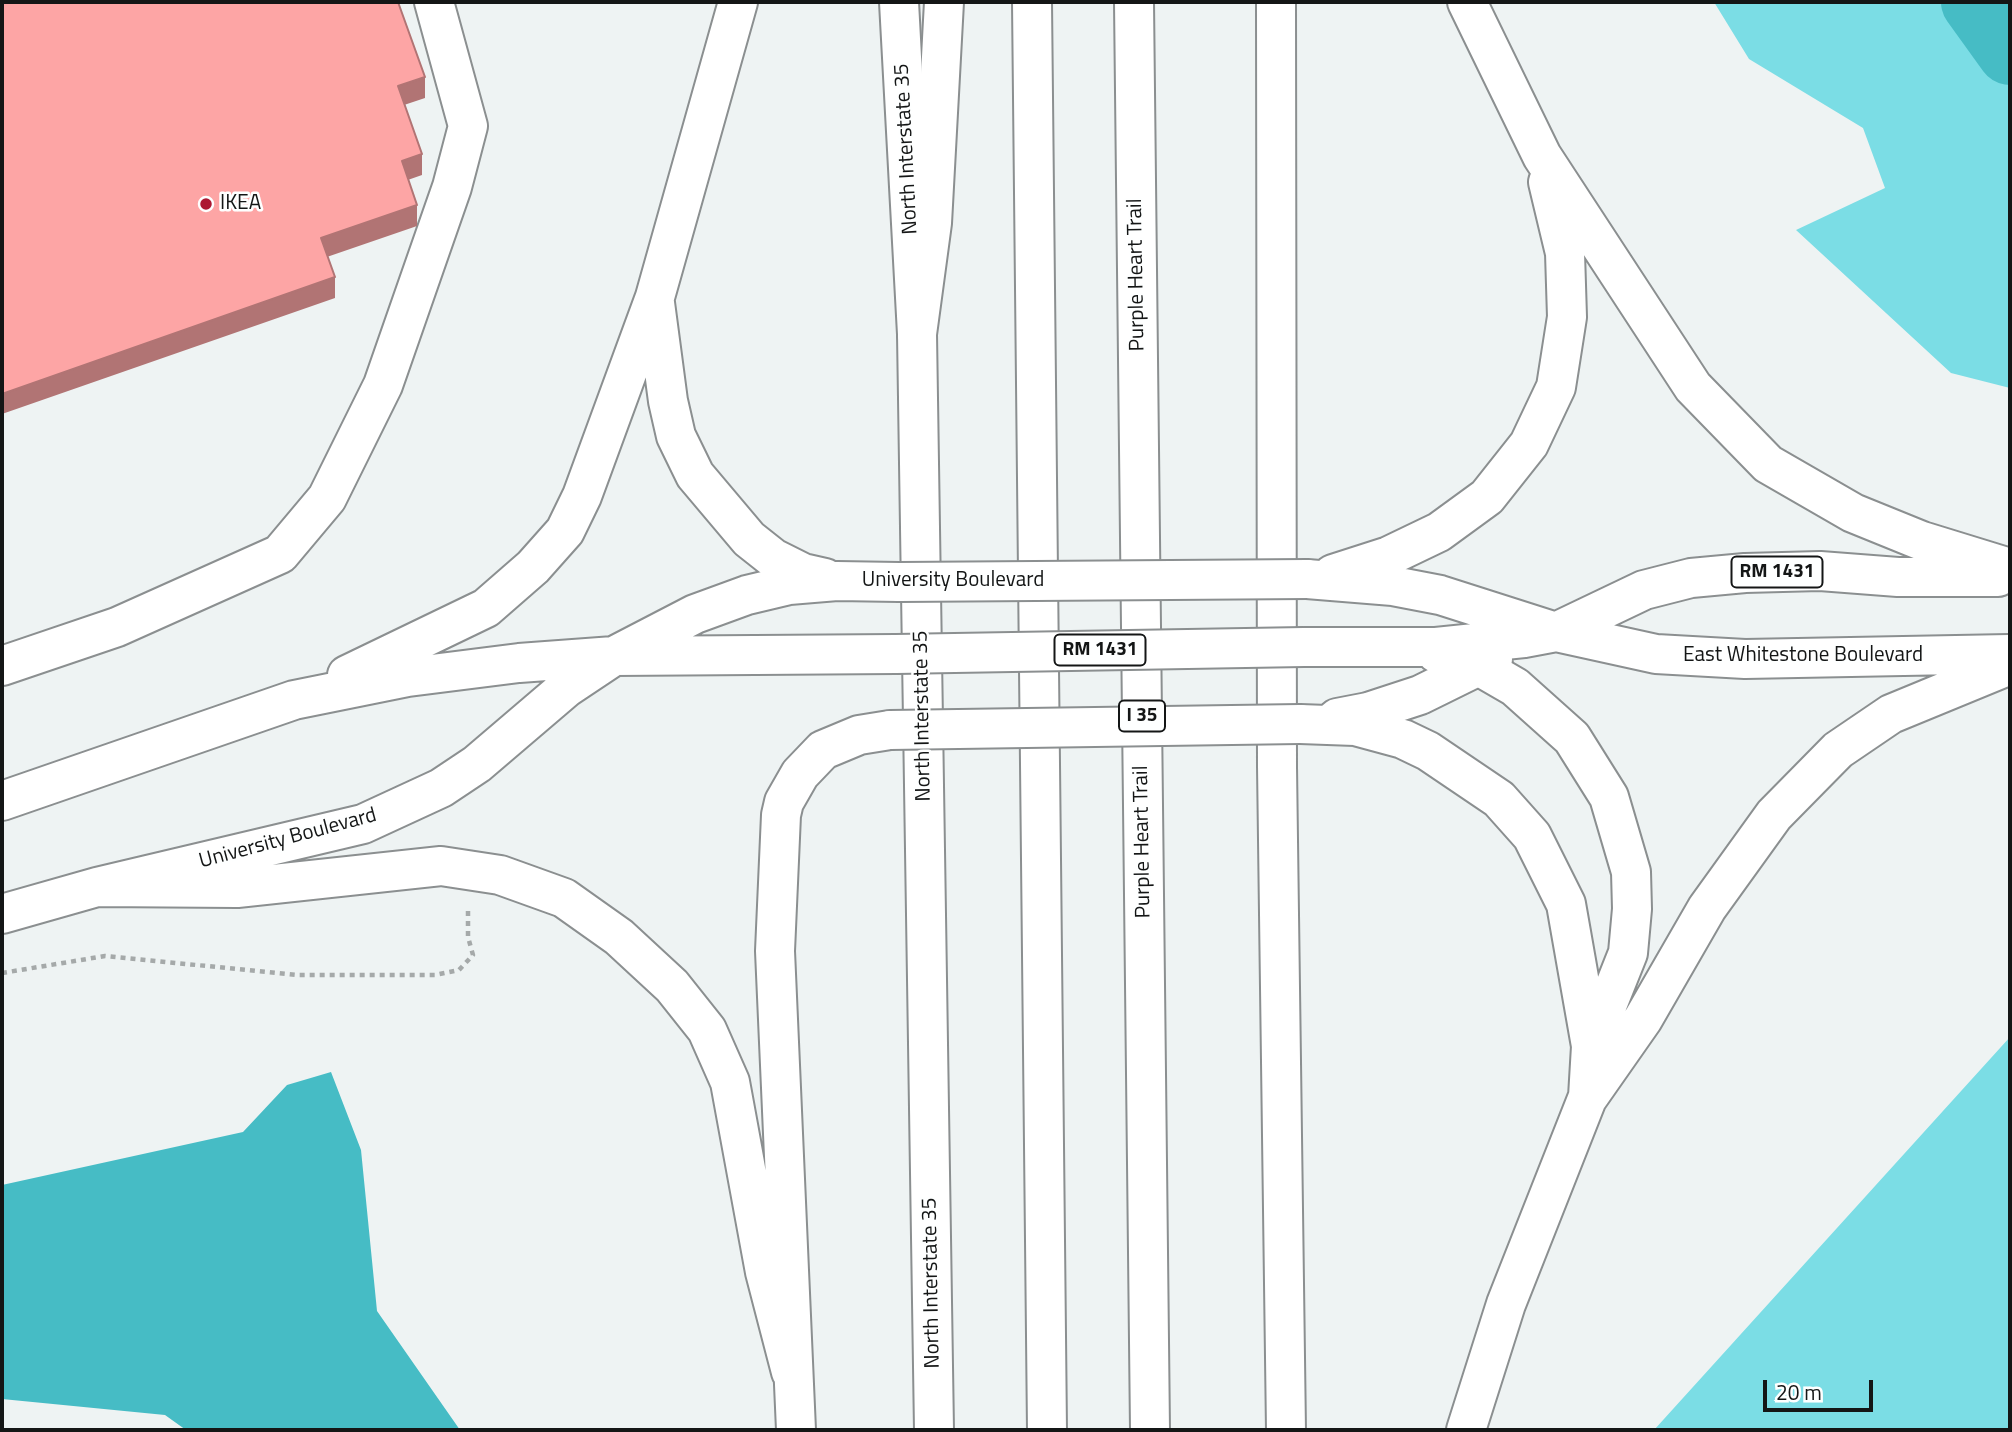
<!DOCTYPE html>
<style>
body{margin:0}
#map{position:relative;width:2012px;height:1432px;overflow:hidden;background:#eef3f3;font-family:"Titillium Web",sans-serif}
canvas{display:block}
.frame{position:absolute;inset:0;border:4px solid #141616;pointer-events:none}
.scale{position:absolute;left:1763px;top:1380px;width:110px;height:32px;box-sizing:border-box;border:4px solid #141616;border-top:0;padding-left:9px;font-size:21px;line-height:24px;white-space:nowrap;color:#141616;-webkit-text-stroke:5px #feffff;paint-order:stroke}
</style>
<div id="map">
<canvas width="2012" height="1432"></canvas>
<div class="frame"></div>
<div class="scale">20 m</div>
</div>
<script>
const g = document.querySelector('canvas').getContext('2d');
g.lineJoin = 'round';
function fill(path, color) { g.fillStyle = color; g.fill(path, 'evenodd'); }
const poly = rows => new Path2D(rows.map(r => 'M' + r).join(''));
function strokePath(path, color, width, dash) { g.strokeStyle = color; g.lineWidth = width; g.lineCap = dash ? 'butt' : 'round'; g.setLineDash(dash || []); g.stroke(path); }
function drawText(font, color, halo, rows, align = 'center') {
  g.font = font + ' "Titillium Web",sans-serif'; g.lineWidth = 5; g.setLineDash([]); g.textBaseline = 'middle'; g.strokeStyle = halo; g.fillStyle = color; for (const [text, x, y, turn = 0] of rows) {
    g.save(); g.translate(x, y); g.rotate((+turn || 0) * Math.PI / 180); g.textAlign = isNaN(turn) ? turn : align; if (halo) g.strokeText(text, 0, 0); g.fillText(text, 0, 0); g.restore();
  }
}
const green = poly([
 [1714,2,2010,2,2010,388,1951,373,1796,230,1885,188,1863,128,1749,59],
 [2010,1037,2010,1430,1654,1430]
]);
const water = poly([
 [331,1072,361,1150,377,1311,460,1430,186,1430,165,1415,2,1399,2,1185,243,1132,287,1085]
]);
const river = poly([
 [1974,2,2010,52]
]);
const path = poly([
 [2,973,105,956,298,975,435,975,459,970,473,955,468,937,468,906]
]);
const minor = poly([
 [2,666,117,627,280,554,327,498,383,385,452,187,468,126,434,2]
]);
const major = poly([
 [899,2,917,334,934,1430],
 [1276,2,1277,766,1286,1430],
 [1467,2,1542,156,1693,387,1768,464,1853,513,1922,541,2010,568],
 [655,303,668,401,676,436,695,475,749,539,773,558,803,573,825,578],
 [1333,574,1389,556,1439,532,1487,497,1529,444,1556,387,1567,317,1565,253,1548,182],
 [1307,579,1393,586,1440,595,1556,632,1656,654,1745,659,2009,654],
 [1304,647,1436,647,1524,638,1556,632,1644,590,1691,578,1745,573,1820,571,1898,577,1998,577],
 [1436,653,1477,665,1515,687,1572,738,1609,797,1631,872,1632,909,1628,953,1591,1046],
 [347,675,486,608,533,567,565,531,582,496,655,297,738,2],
 [1337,718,1368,712,1420,695,1493,659],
 [1300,724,1355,726,1403,739,1428,751,1499,799,1532,836,1566,904,1591,1046,1588,1097],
 [2,801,294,700,408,677,519,663,614,656,896,654],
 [97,887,237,888,441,866,500,875,564,898,619,937,672,986,707,1030,730,1082,765,1272,791,1372],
 [2,914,97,887,363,824,441,788,477,764,566,688,614,656,695,614,747,595,789,585,837,581,899,582],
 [796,1430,775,951,781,815,784,802,800,774,823,750,859,735,890,730],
 [1466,1430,1506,1304,1587,1099,1643,1019,1707,908,1774,815,1838,750,1891,714,2010,665]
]);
const highway = poly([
 [1032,2,1047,1430],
 [1134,2,1150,1430],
 [917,334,932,223,944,2]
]);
const majorBridge = poly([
 [899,582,1307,579],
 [896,654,1304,647],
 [890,730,1300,724]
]);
const shadedWall = poly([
 [425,77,425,98,398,107,398,86],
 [422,154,422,175,402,182,402,161],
 [417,205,417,226,321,259,321,238],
 [335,277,335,298,2,414,2,394]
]);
const building = poly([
 [2,2,398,2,425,77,398,86,422,154,402,161,417,205,321,238,335,277,2,394,2,2]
]);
const markers = [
 [206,204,7,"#ac1731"]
];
const shields = [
 [1777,572,91],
 [1100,650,91],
 [1142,716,46]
];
const shieldNames = [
 ["RM 1431",1777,572],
 ["RM 1431",1100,650],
 ["I 35",1142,716]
];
const streetNames = [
 ["North Interstate 35",907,149,-93],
 ["Purple Heart Trail",1137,275,-91],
 ["University Boulevard",953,581],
 ["East Whitestone Boulevard",1803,656],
 ["North Interstate 35",923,716,-91],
 ["University Boulevard",288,839,-15],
 ["Purple Heart Trail",1143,842,-91],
 ["North Interstate 35",932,1283,-91]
];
const poiNames = [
 ["IKEA",220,204]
];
fill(green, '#7bdde5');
fill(water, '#46bcc5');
strokePath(river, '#46bcc5', 66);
strokePath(minor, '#8b8f90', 42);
strokePath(major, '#8b8f90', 42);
strokePath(highway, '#8b8f90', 42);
strokePath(path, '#a5a9a9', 4.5, [5, 5]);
strokePath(minor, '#fff', 38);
strokePath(major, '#fff', 38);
strokePath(highway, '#fff', 38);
strokePath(majorBridge, '#8b8f90', 42, []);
strokePath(majorBridge, '#fff', 38);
fill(shadedWall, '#b17474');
fill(building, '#fda5a5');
strokePath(building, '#b17474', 2);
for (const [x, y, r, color] of markers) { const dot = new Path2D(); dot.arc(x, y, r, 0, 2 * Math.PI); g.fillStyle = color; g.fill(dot); strokePath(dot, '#feffff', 2.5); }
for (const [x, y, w] of shields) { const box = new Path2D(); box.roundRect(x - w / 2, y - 15.5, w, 31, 5); g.fillStyle = '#feffff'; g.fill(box); strokePath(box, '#141616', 2); }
drawText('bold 19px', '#141616', null, shieldNames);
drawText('21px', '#141616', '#feffff', streetNames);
drawText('21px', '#141616', '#feffff', poiNames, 'left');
</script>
